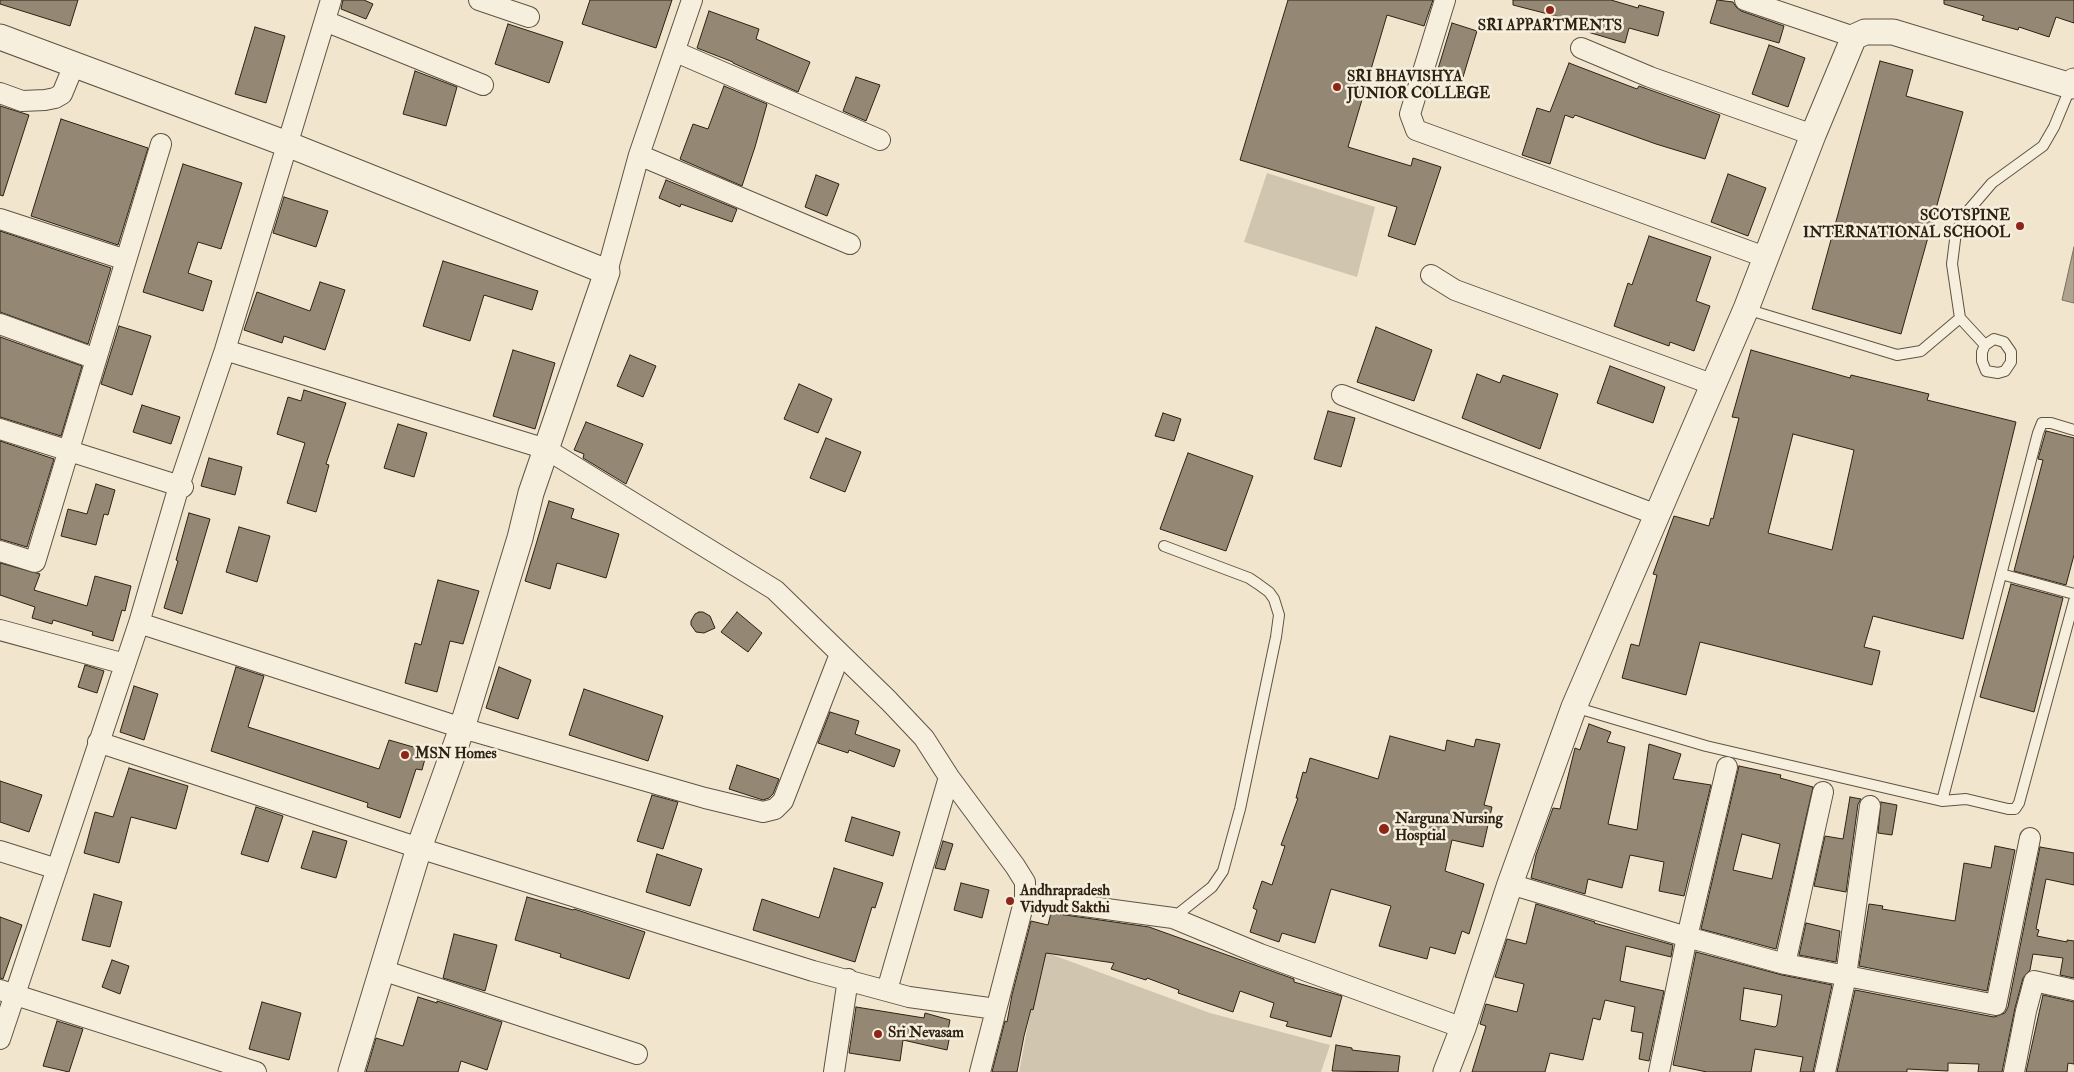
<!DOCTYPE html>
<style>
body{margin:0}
canvas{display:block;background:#f1e6cd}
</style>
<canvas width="2074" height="1072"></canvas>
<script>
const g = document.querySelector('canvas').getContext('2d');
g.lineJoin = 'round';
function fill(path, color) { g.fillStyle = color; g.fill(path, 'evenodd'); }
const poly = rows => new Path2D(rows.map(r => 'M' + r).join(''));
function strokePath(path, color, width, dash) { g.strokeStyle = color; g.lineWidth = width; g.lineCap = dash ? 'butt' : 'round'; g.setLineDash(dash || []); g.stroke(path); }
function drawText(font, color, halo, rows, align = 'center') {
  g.font = font + ' "IM FELL Double Pica",serif'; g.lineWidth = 5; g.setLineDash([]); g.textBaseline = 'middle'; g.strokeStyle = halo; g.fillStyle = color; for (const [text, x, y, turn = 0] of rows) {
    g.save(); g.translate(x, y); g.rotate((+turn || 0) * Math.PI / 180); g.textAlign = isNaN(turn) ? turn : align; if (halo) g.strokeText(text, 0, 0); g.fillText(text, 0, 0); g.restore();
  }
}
const green = poly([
 [1267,173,1375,207,1357,277,1244,242],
 [1042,951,1210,1013,1330,1045,1321,1072,1019,1072]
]);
const water = poly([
 [2074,247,2074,303,2062,300,2074,247]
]);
const building = poly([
 [0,0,78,0,70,26,0,4,0,0],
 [343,0,364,0,373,4,366,19,341,9,343,0],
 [590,0,672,0,656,48,582,24,590,0],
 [1288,0,1433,0,1424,26,1387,15,1348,147,1411,166,1413,158,1441,167,1415,245,1388,236,1397,207,1240,160,1288,0],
 [1513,0,1611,0,1638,8,1639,5,1664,12,1658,36,1629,28,1625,43,1581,30,1583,23,1513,5,1513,0],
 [1717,0,1733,2,1736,7,1741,11,1784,26,1779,43,1710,23,1717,0],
 [1944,0,2074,0,2074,23,2056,17,2049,37,2019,27,2018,30,1982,20,1984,16,1944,4,1944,0],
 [709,11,759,29,756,39,810,62,798,92,733,63,733,62,697,48,709,11],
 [1452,23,1477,31,1463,77,1438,69,1452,23],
 [508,24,563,42,549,83,495,64,508,24],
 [255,27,285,36,266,103,235,94,255,27],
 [1769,45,1805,58,1788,107,1752,94,1769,45],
 [1880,61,1913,70,1906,96,1963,112,1901,334,1812,309,1880,61],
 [1569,63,1637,89,1639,86,1720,115,1705,159,1656,144,1575,115,1573,118,1565,115,1550,164,1522,155,1537,108,1550,112,1569,63],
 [415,71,457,87,446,126,403,114,415,71],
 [856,77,880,85,866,121,843,111,856,77],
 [724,86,767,104,755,147,742,186,680,159,693,124,708,129,724,86],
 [0,106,29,115,3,196,0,195,0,106],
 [61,119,148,148,118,245,31,216,61,119],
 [183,164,242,183,221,249,198,242,188,273,212,281,203,311,143,292,183,164],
 [1728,174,1766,188,1748,236,1711,222,1728,174],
 [816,175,839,184,827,216,805,207,816,175],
 [666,180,737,209,732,222,681,204,680,207,659,198,666,180],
 [284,197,328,211,316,247,273,233,284,197],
 [0,231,111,268,88,344,0,312,0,231],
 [1649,236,1711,257,1696,301,1710,306,1694,351,1670,342,1669,346,1614,326,1628,283,1632,285,1649,236],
 [443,261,538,291,532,310,484,295,470,341,423,326,443,261],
 [320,282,345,290,325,350,284,336,282,343,244,330,257,292,310,311,320,282],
 [119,326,151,336,132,395,101,384,119,326],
 [1376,327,1432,350,1414,401,1357,382,1376,327],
 [0,337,82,366,61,436,0,417,0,337],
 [513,350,555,363,535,429,493,416,513,350],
 [1751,350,1850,378,1851,375,1929,394,1927,400,2016,422,1963,639,1873,616,1864,647,1880,651,1872,685,1700,642,1686,695,1622,678,1631,644,1639,646,1657,575,1653,574,1674,516,1709,526,1711,518,1713,519,1739,418,1732,417,1751,350],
 [1793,434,1854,450,1832,550,1768,533,1793,434],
 [630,355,656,366,643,397,617,386,630,355],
 [1610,366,1665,387,1653,423,1597,403,1610,366],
 [1477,374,1500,383,1503,375,1558,394,1540,449,1462,418,1477,374],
 [799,384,832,399,818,433,784,419,799,384],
 [304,390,346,403,326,464,329,465,316,512,287,503,305,443,277,434,288,397,301,401,304,390],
 [142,405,180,417,171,444,133,432,142,405],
 [1328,411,1355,418,1341,467,1314,459,1328,411],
 [1163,413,1181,419,1174,441,1155,436,1163,413],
 [586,422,643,444,626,484,583,458,584,454,574,450,586,422],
 [398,424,427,433,414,477,384,468,398,424],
 [2046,431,2074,438,2074,555,2066,585,2014,571,2043,460,2038,459,2046,431],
 [826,438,861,452,845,492,810,478,826,438],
 [0,441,54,459,27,547,0,539,0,441],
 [1188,453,1253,476,1226,551,1160,529,1188,453],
 [209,458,242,467,235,495,201,486,209,458],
 [96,484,115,490,108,515,104,514,96,545,61,536,68,509,87,514,96,484],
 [549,501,574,509,571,518,619,534,606,578,557,563,550,589,525,581,549,501],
 [189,513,210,519,182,614,164,608,178,561,176,560,189,513],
 [239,527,270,536,257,582,226,572,239,527],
 [0,563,40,574,34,590,87,606,95,576,131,586,125,611,122,610,113,641,92,635,93,632,53,620,52,624,32,618,35,607,0,595,0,563],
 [438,580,479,591,463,644,450,641,437,692,405,683,415,643,421,645,438,580],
 [2011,584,2063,598,2034,712,1980,697,2011,584],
 [699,612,703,612,710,616,715,628,704,633,696,632,691,625,691,621,695,614,699,612],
 [737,612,762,633,748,652,721,632,737,612],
 [85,665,104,671,97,693,78,687,85,665],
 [236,667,264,676,248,727,379,769,389,740,427,751,422,770,416,769,400,818,367,807,368,803,211,751,236,667],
 [499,667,531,680,518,719,486,708,499,667],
 [134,686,158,694,144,740,120,732,134,686],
 [584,689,663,716,648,761,569,735,584,689],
 [830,712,859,721,855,734,900,750,894,767,849,750,848,753,818,743,830,712],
 [1589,724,1611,732,1607,742,1625,747,1608,824,1637,830,1649,744,1681,754,1673,779,1711,785,1684,896,1659,891,1664,862,1630,855,1622,888,1588,879,1585,894,1531,878,1536,855,1553,808,1560,809,1575,748,1580,750,1589,724],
 [1390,736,1445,751,1447,740,1474,747,1476,739,1500,744,1484,805,1492,807,1483,847,1452,840,1445,871,1484,884,1469,934,1462,931,1455,954,1430,947,1427,959,1379,946,1391,906,1331,889,1315,943,1282,933,1279,942,1250,932,1257,910,1253,908,1262,881,1272,885,1285,846,1281,845,1298,798,1296,798,1303,772,1306,773,1310,758,1378,779,1390,736],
 [737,765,779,779,773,794,769,798,763,800,729,789,737,765],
 [1739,766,1781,775,1780,778,1813,787,1776,949,1701,929,1739,766],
 [1742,834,1780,844,1772,879,1733,870,1742,834],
 [129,768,188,786,176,829,131,817,119,863,84,853,95,812,113,817,129,768],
 [0,781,42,795,29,832,0,822,0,781],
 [652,795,678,802,663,849,637,841,652,795],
 [1850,797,1861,799,1858,804,1846,892,1814,886,1825,836,1843,839,1850,797],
 [1881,802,1897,805,1892,835,1878,833,1881,802],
 [256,807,283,816,268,862,241,854,256,807],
 [852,817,900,832,893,856,845,841,852,817],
 [313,831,347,841,336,878,301,868,313,831],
 [943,841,953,844,945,870,935,868,943,841],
 [1995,846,2015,850,1987,991,1859,966,1869,904,1883,906,1882,909,1955,921,1964,863,1991,868,1995,846],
 [2040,847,2074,853,2074,885,2046,879,2036,929,2039,930,2037,936,2067,942,2067,940,2074,941,2074,978,2060,975,2063,958,2033,954,2030,970,2023,978,2015,1008,2002,1072,1978,1072,1979,1064,1948,1063,1948,1071,1907,1069,1907,1072,1837,1072,1855,990,1994,1017,2005,1013,2008,1007,2040,847],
 [657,854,702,869,690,906,646,892,657,854],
 [834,868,883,883,875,908,872,907,855,962,753,930,762,899,819,918,834,868],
 [961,883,989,890,982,918,954,910,961,883],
 [94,894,122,902,110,947,82,940,94,894],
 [527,897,573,910,574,909,645,932,629,979,560,957,561,954,515,940,527,897],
 [1536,904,1595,922,1594,923,1673,945,1671,957,1626,946,1620,981,1664,991,1649,1061,1639,1059,1643,1033,1631,1031,1635,1007,1605,1000,1600,1020,1593,1018,1583,1060,1550,1053,1545,1072,1472,1072,1486,1026,1480,1024,1486,1004,1517,1012,1524,984,1495,977,1507,939,1526,944,1536,904],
 [1051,913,1149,927,1294,979,1294,982,1342,996,1331,1037,1286,1026,1288,1022,1270,1017,1274,1003,1240,991,1233,1012,1178,993,1179,990,1147,978,1146,980,1111,969,1114,963,1046,953,1033,1010,1031,1009,1024,1036,1017,1072,992,1072,1005,1021,1007,1022,1012,995,1031,921,1048,925,1051,913],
 [0,917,22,925,3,979,0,978,0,917],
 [1806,923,1840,931,1836,962,1799,955,1806,923],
 [454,934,497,945,485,991,443,978,454,934],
 [1696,952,1782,975,1832,985,1813,1072,1800,1072,1803,1057,1755,1049,1751,1072,1707,1072,1673,1065,1696,952],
 [1744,988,1782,995,1777,1025,1775,1027,1740,1020,1744,988],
 [112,960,129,966,120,994,102,987,112,960],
 [2043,995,2074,1002,2074,1064,2068,1063,2067,1072,2026,1072,2043,995],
 [418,997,437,1003,437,1001,502,1022,487,1070,461,1061,458,1072,366,1072,376,1038,403,1046,418,997],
 [262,1002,301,1013,289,1060,249,1049,262,1002],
 [856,1007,924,1018,925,1013,950,1020,947,1035,950,1035,947,1050,903,1040,900,1061,849,1053,856,1007],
 [57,1021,83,1029,69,1072,43,1066,57,1021],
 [1336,1045,1352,1048,1352,1050,1400,1056,1398,1072,1332,1071,1336,1045]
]);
const service = poly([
 [1746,309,1897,355,1921,351,1960,318],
 [1985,345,1994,339,2004,342,2011,352,2011,362,2005,371,1998,373,1986,371,1982,361,1982,352,1985,345,1960,318,1952,264,1956,232,1968,211,1992,183,2043,146,2054,127,2071,86],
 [1164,546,1249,578,1258,584,1269,592,1274,599,1279,615,1276,637,1240,809,1223,871,1212,887,1173,918],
 [2001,574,2074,594],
 [1574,707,1706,746,1942,801,1966,799,2008,809,2015,809,2019,803,2074,601],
 [1942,801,2038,433,2042,423,2051,423,2074,430]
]);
const minor = poly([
 [479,0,529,17],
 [1445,0,1410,114,1416,130,1765,257],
 [1745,0,1854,37],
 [325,21,483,85],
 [1581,48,1650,77,1813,135],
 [676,52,880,140],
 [0,93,22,101,45,100,55,98,62,94,74,65],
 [639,155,850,244],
 [0,219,126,260],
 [607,272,639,155,692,0],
 [1431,275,1455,290,1714,385],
 [0,324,96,359],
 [225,350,546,449,775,590,889,701,924,738,949,777,1015,866,1025,882,1025,898,980,1072],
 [1342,395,1657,515],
 [0,429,183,487],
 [0,551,35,562,161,144],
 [139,623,462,728,705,798,763,812,775,809,783,801,840,654],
 [0,630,125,664],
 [98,742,419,848,813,971,909,997,996,1009],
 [0,851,57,869],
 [1510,884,1687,937,1785,964,1996,1005,2030,838],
 [1025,898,1173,918,1260,954,1463,1028],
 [1785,964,1823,792],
 [382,970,637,1054],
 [0,990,256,1072],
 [887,990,949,777],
 [0,1039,139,623,179,486,225,350,331,0],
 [834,1072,848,979],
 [1659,1072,1687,937,1727,767],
 [1825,1072,1846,976,1870,806],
 [2014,1072,2026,1011,2034,981,2074,990]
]);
const tertiary = poly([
 [0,37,287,144,607,272,531,493,520,538,462,728,419,848,351,1072],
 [1446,1072,1463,1028,1510,884,1574,707,1746,309,1813,135,1854,37,1865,32,1893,32,2071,86,2074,81]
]);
const markers = [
 [1550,10,5,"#8f2418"],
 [1337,87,5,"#8f2418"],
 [2020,226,5,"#8f2418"],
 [405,755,5,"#8f2418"],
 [1384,829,6,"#8f2418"],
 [1010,901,5,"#8f2418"],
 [878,1034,5,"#8f2418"]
];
const poiNames = [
 ["SRI APPARTMENTS",1550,27,"center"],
 ["SRI BHAVISHYA",1347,78],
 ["JUNIOR COLLEGE",1347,95],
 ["SCOTSPINE",2010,217,"right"],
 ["INTERNATIONAL SCHOOL",2010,234,"right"],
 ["MSN Homes",415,755],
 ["Narguna Nursing",1395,820],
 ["Hosptial",1395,837],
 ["Andhrapradesh",1020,892],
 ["Vidyudt Sakthi",1020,909],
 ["Sri Nevasam",888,1034]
];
fill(green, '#d0c5ae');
fill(water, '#afa38e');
strokePath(water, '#7c6f5d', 1);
fill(building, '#948874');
strokePath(building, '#2f2214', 1);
strokePath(service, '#605342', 12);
strokePath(minor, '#605342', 22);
strokePath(tertiary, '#605342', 27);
strokePath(service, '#f6efde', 10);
strokePath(minor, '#f6efde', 20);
strokePath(tertiary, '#f6efde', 25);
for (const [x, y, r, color] of markers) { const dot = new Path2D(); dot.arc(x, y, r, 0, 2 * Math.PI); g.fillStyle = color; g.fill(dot); strokePath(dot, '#f6efde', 2); }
drawText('bold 15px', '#2f2214', '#f6efde', poiNames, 'left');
</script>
